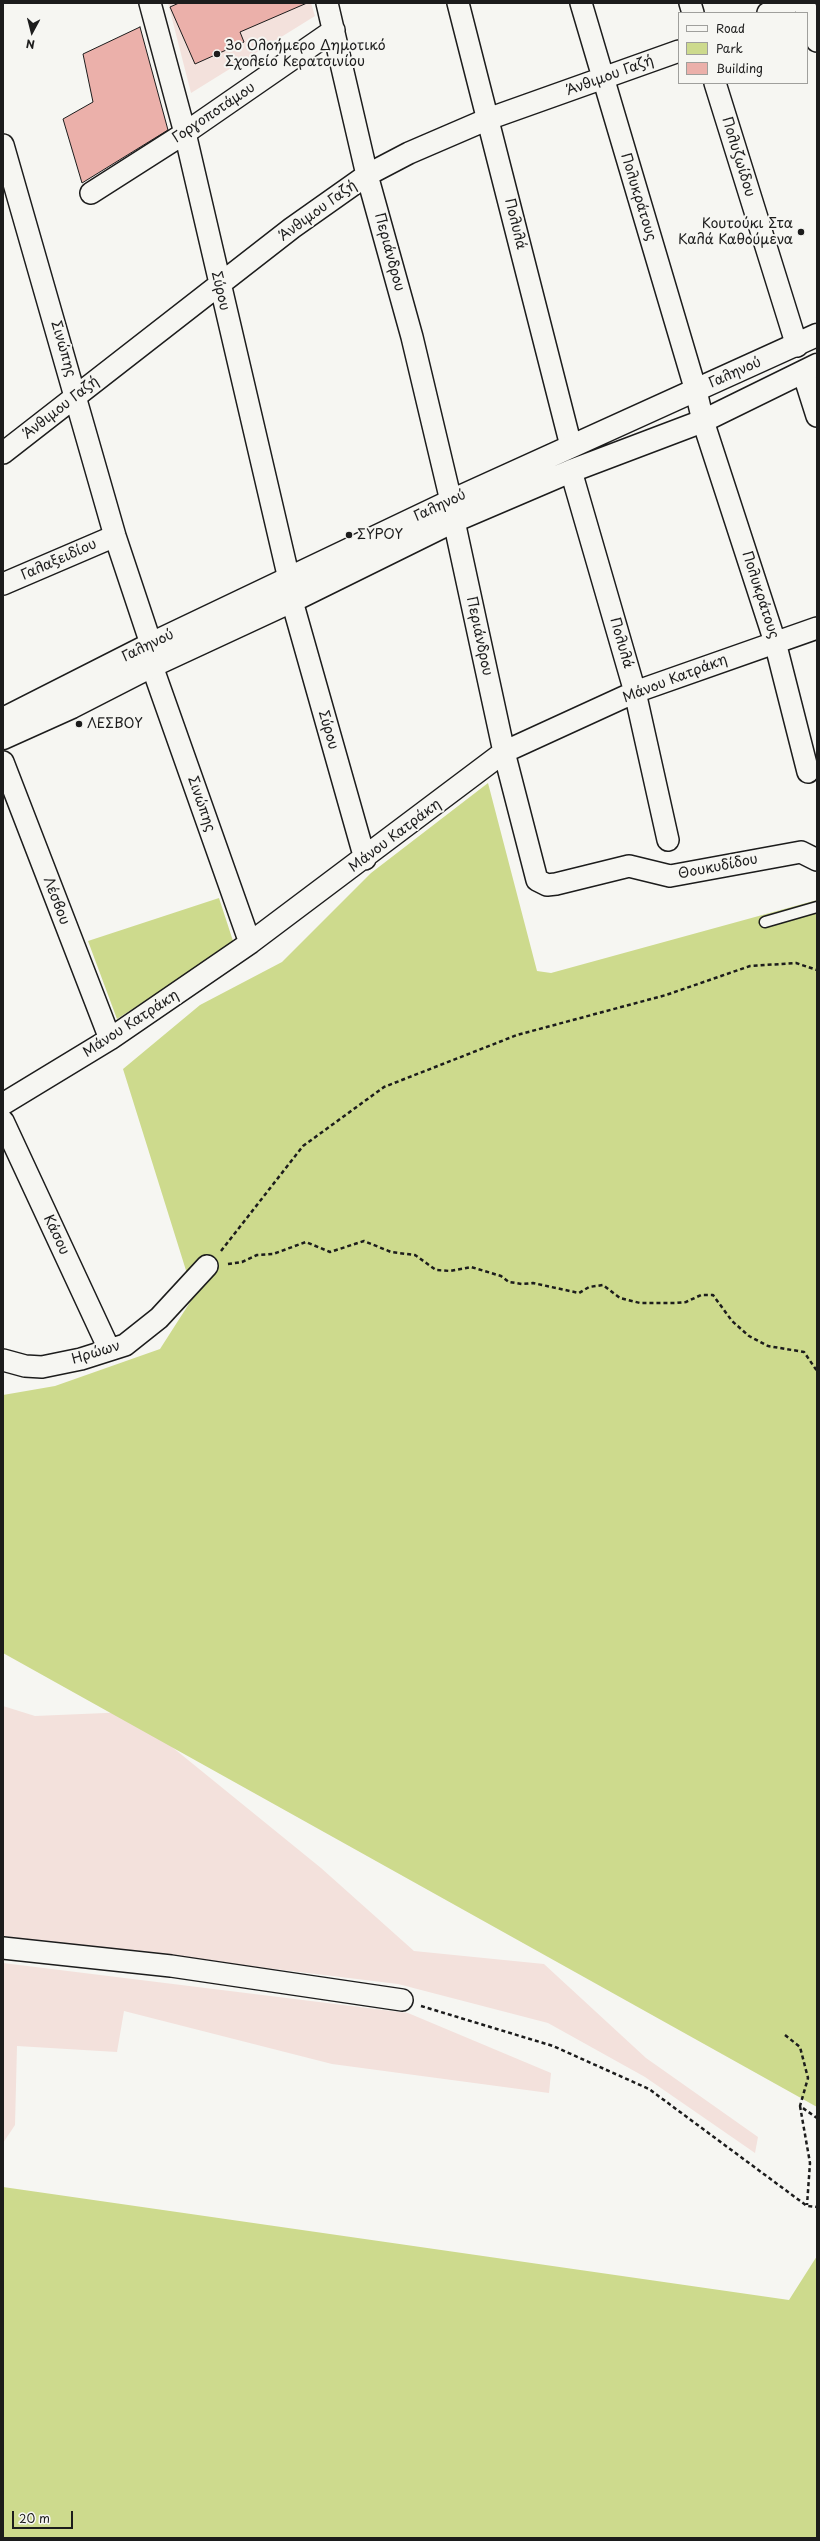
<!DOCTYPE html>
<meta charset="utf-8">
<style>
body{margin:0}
#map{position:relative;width:820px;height:2541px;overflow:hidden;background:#f6f6f2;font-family:"Playpen Sans",sans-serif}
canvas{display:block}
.frame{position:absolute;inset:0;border:4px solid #1c1c1c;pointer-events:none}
.legend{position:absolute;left:678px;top:12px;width:130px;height:72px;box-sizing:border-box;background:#f6f6f2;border:1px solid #9f9f9c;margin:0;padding:5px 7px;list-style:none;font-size:12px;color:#1c1c1c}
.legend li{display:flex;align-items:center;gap:8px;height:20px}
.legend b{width:20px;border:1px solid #9f9f9c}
.north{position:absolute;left:12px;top:12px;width:40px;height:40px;-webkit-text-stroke:3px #f6f6f2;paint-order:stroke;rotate:187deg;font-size:11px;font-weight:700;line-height:16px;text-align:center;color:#1c1c1c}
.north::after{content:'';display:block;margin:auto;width:14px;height:18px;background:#1c1c1c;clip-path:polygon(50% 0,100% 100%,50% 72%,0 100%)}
.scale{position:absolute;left:12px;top:2511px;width:61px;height:18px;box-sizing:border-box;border:2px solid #1c1c1c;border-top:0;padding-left:5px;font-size:12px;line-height:14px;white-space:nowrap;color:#1c1c1c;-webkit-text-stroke:3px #f6f6f2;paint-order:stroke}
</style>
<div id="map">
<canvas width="820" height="2541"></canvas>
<div class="frame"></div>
<ul class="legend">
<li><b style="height:5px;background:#f6f6f2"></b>Road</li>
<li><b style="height:11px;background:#cdda8d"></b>Park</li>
<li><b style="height:11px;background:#ebb0aa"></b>Building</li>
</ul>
<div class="north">N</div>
<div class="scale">20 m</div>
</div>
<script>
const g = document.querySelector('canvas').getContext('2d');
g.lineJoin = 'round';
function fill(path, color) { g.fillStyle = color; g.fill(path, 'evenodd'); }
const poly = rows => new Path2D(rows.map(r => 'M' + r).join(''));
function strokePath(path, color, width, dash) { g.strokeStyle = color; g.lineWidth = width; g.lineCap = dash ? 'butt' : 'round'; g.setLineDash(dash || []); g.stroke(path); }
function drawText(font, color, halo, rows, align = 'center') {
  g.font = font + ' "Playpen Sans",sans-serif'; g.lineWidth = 4; g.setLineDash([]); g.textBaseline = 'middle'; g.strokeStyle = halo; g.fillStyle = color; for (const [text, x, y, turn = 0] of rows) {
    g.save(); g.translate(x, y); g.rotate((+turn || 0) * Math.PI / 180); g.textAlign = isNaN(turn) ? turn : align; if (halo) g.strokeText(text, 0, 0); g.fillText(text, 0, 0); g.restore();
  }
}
const built = poly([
 [168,3,311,3,315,16,191,93],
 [3,1706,35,1716,129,1712,321,1868,414,1951,544,1964,646,2058,758,2137,755,2153,645,2077,548,2023,398,1984,3,1936],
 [3,1963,408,2013,551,2073,549,2093,332,2064,124,2011,117,2052,17,2046,15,2125,3,2143]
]);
const green = poly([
 [488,783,537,971,551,973,817,900,817,2107,3,1653,3,1395,55,1386,160,1349,194,1296,123,1069,200,1005,282,962,371,873],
 [219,898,234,944,117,1019,88,941],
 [3,2187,789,2300,817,2256,817,2538,3,2538]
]);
const building = poly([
 [179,3,307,3,240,32,244,42,195,64,170,7,179,3],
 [140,27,168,130,82,183,63,119,93,102,83,54,140,27]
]);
const path = poly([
 [221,1251,303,1146,384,1087,517,1035,666,995,750,966,796,963,817,970],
 [228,1264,242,1262,257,1255,273,1254,306,1242,330,1252,364,1241,391,1252,415,1255,436,1270,450,1271,471,1267,501,1276,509,1282,522,1284,533,1283,579,1293,589,1287,603,1285,620,1298,640,1303,675,1303,686,1302,701,1295,713,1295,732,1321,749,1336,768,1346,804,1352,817,1371],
 [421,2006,553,2046,649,2089,807,2206,817,2207],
 [785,2035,800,2047,808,2078,800,2106,817,2118],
 [800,2106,810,2163,807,2205]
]);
const lane = poly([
 [765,922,817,907]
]);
const street = poly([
 [150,3,185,133,289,579],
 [327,3,367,175,412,337,451,501],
 [458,3,571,446],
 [581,3,696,391,703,421,775,642,808,772],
 [690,3,693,13],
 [804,3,817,41],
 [768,13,790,3],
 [715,83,797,346],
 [3,145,115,536,151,644],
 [91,193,185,133,334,30],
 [803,372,817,416],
 [3,453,292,228,367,175,409,153,488,119,679,51],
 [571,471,635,692,668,840],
 [454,521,504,752,537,880,547,885,556,884,629,866,670,876,801,852,817,860],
 [3,584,115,536],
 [292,601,365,859],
 [152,666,250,943],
 [3,762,110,1039],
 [3,1104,110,1039,250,943,504,752,635,692,817,628],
 [3,1121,109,1349],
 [3,1360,25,1366,42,1367,81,1359,125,1345,159,1318,207,1266],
 [3,1948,171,1966,402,2000]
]);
const secondary = poly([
 [3,719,151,644,451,501,817,335],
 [3,738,72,707,152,666,292,601,454,521,571,471,703,421,817,365]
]);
const markers = [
 [217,54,4,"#1c1c1c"],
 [801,232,4,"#1c1c1c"],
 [349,535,4,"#1c1c1c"],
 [79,724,4,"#1c1c1c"]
];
const poiNames = [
 ["3ο Ολοήμερο Δημοτικό",225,46],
 ["Σχολείο Κερατσινίου",225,62],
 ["Κουτούκι Στα",793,224,"right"],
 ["Καλά Καθούμενα",793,240,"right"],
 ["ΣΥΡΟΥ",357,535],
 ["ΛΕΣΒΟΥ",87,724]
];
const streetNames = [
 ["Άνθιμου Γαζή",610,76,-20],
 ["Γοργοποτάμου",214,113,-34],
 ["Πολυζωίδου",738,157,73],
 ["Πολυκράτους",638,197,73],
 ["Άνθιμου Γαζή",318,211,-36],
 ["Πολυλά",515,224,76],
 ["Περιάνδρου",389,252,75],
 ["Σύρου",220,291,77],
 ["Σινώπης",63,349,74],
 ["Γαληνού",735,373,-24],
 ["Άνθιμου Γαζή",61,408,-38],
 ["Γαληνού",440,506,-25],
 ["Γαλαξειδίου",59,560,-24],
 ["Πολυκράτους",760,595,72],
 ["Περιάνδρου",479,636,78],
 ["Πολυλά",621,643,74],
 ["Γαληνού",148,646,-26],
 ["Μάνου Κατράκη",675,679,-21],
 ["Σύρου",328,730,74],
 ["Σινώπης",201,804,71],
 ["Μάνου Κατράκη",395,836,-37],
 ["Θουκυδίδου",718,867,-11],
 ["Λέσβου",56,901,69],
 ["Μάνου Κατράκη",131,1024,-33],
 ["Κάσου",56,1235,65],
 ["Ηρώων",96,1353,-17]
];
fill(built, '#f3e1dc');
fill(green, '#cdda8d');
fill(building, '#ebb0aa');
strokePath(building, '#1c1c1c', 1);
strokePath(lane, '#1c1c1c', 13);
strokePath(street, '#1c1c1c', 24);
strokePath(secondary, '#1c1c1c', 25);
strokePath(path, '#1c1c1c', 2.5, [4, 3]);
strokePath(lane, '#f6f6f2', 10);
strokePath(street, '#f6f6f2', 21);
strokePath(secondary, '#f6f6f2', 22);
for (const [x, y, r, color] of markers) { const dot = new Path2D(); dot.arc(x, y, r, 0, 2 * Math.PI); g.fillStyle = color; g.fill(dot); strokePath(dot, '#f6f6f2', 1.5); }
drawText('14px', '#1c1c1c', '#f6f6f2', poiNames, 'left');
drawText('14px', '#1c1c1c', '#f6f6f2', streetNames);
</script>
